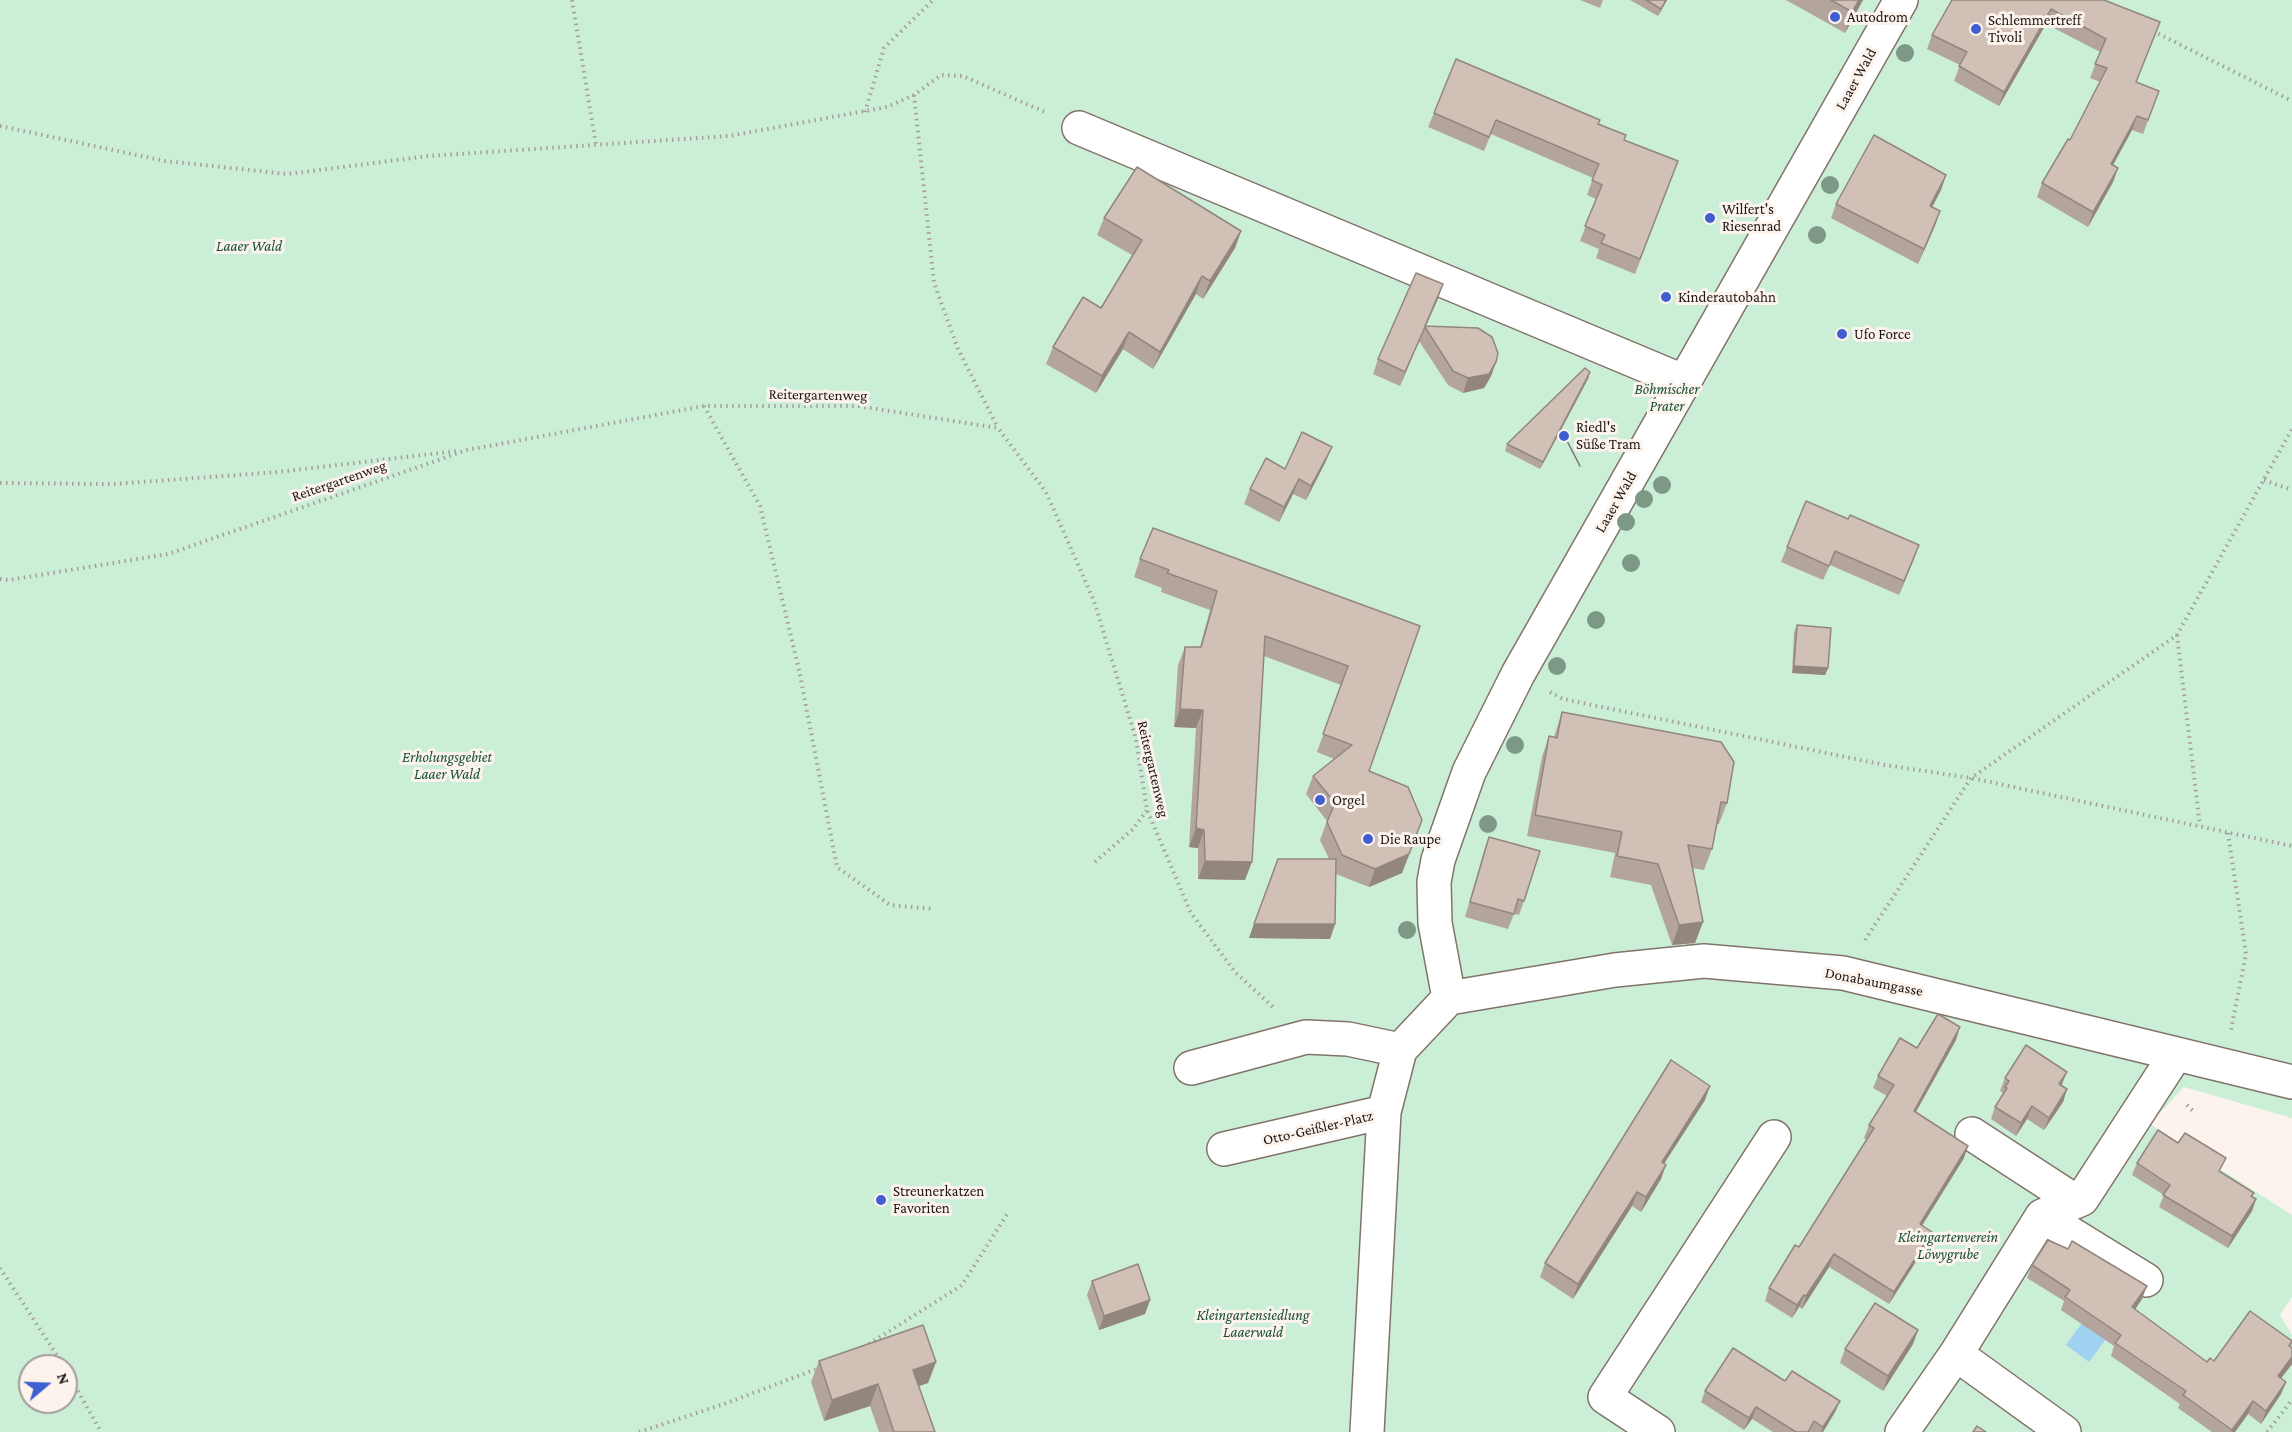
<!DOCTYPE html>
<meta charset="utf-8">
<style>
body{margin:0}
#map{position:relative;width:2292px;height:1432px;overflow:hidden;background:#fdf3ed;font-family:"Crimson Pro",serif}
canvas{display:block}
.north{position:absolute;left:18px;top:1354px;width:60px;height:60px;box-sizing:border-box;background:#fdf3ed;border:2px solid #a39b96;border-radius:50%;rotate:71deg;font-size:16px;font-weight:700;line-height:24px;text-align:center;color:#1c1613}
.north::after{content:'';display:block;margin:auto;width:21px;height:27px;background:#3f5fd1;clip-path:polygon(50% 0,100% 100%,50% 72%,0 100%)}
</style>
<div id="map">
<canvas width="2292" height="1432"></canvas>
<div class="north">N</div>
</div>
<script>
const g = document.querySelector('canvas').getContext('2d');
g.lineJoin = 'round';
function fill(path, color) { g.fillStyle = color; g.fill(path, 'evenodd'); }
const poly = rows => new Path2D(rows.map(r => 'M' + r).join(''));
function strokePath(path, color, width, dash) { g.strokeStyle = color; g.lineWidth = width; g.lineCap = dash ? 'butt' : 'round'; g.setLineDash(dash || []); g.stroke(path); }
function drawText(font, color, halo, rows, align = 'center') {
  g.font = font + ' "Crimson Pro",serif'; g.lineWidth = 6; g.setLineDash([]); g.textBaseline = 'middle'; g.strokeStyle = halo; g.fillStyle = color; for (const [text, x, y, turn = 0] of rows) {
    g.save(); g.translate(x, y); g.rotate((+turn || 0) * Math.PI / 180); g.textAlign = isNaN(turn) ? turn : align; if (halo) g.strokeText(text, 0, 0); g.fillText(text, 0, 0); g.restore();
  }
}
const green = poly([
 [0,0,2292,0,2292,1118,2184,1087,2150,1124,2292,1215,2292,1297,2280,1315,2292,1335,2292,1432,0,1432],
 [30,1366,66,1366,66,1402,30,1402]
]);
const water = poly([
 [2095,1305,2119,1321,2089,1362,2066,1345]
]);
const path = poly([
 [572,0,596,145],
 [2153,31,2292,101],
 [914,95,934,283,958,349,998,428],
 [865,112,884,48,933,0],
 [0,126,165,161,287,174,429,156,729,136,887,107,914,95,941,75,963,76,1047,113],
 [704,406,760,506,799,670,837,867,890,905,933,909],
 [2264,480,2292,490],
 [0,483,114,484,278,472,457,451],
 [0,579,9,580,168,554,467,450,704,406,858,406,998,428,1046,492,1094,601,1136,739,1147,810,1191,913,1235,972,1274,1008],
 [2177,635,2200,826],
 [1550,692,1563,699,1885,765,1971,778,2292,846],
 [2228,833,2246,954,2231,1030],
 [1095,862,1133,829,1147,810],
 [1865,940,1971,778,2177,635,2292,429],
 [2187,1105,2195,1113],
 [0,1268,64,1366],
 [869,1344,962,1285,1009,1211],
 [66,1370,101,1432],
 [639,1432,724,1404,819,1368],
 [2267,1432,2292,1400]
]);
const minor = poly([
 [1079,128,1685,382],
 [1449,998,1435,923,1434,882,1438,860,1469,772,1518,674,1901,0],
 [1449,998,1615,970,1704,961,1843,973,2292,1082],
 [1191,1068,1306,1037,1348,1039,1400,1050],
 [1972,1134,2075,1201],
 [1224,1149,1384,1112],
 [2042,1216,2146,1280],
 [1367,1432,1384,1112,1400,1050,1449,998],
 [1658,1432,1605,1397,1774,1137],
 [1902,1432,1956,1354],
 [2064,1432,1956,1354,2042,1216,2082,1199,2176,1054]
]);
const tram = poly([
 [1553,414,1580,466]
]);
const trees = [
 [1905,53],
 [1830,185],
 [1817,235],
 [1662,485],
 [1644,499],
 [1626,522],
 [1631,563],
 [1596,620],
 [1557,666],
 [1515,745],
 [1488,824],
 [1407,930]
];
const wall = poly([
 [1580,0,1603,0,1600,8],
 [1630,0,1667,0,1658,16],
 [1786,0,1863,0,1845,33],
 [1952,0,2104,0,2137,83,2159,91,2143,134,2132,130,2113,165,2118,168,2113,182,2088,227,2037,197,2042,183,2070,140,2100,82,2090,78,2100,52,2046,24,1999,106,1954,81,1960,65,1927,49,1932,35],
 [1434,113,1598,124,1624,140,1678,161,1635,274,1596,258,1599,249,1580,241,1596,199,1587,195,1593,178,1491,134,1484,151,1428,127],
 [1946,175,1941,190,1932,207,1935,226,1918,264,1831,218,1836,204],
 [1104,218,1241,231,1235,248,1203,299,1196,294,1153,369,1123,349,1096,393,1046,364,1053,347,1101,308,1132,255,1097,235],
 [1443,284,1426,326,1496,362,1491,376,1484,388,1463,393,1448,385,1419,341,1400,386,1373,374,1378,359],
 [1590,372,1588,379,1540,469,1505,451,1507,444],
 [1326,461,1306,500,1293,494,1279,522,1244,504,1250,489,1285,469],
 [1848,519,1919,545,1899,595,1830,565,1823,580,1781,562,1787,547],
 [1140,559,1420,626,1369,771,1416,838,1402,873,1369,887,1336,874,1335,924,1330,939,1249,938,1278,859,1329,859,1320,840,1327,821,1306,794,1313,776,1334,759,1317,752,1341,685,1264,656,1245,880,1198,879,1198,848,1189,847,1196,728,1174,727,1178,665,1185,647,1200,647,1210,610,1161,592,1162,588,1134,577],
 [1797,625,1828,668,1825,675,1792,673,1794,632],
 [1562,712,1727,803,1719,824,1716,824,1712,849,1704,870,1692,868,1703,922,1695,943,1672,945,1651,885,1610,877,1615,853,1527,836,1542,757,1549,736,1554,737],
 [1489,837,1524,901,1519,915,1514,914,1508,929,1465,917,1484,851],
 [1956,1040,1916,1112,1964,1158,1922,1225,1927,1244,1889,1304,1829,1267,1802,1309,1799,1307,1792,1318,1765,1301,1769,1288,1799,1247,1867,1140,1864,1138,1869,1125,1887,1096,1873,1088,1878,1076,1917,1048],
 [2005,1078,2062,1085,2067,1089,2063,1102,2044,1130,2027,1119,2016,1136,1991,1119,1995,1107,2000,1099,2003,1093,2000,1091],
 [1705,1100,1664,1164,1661,1179,1641,1212,1632,1206,1573,1299,1540,1277,1545,1263],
 [2137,1163,2221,1172,2254,1193,2252,1197,2256,1199,2252,1211,2228,1248,2159,1207,2164,1195,2132,1175],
 [2032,1265,2142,1299,2135,1309,2207,1362,2214,1361,2292,1341,2291,1347,2292,1348,2292,1364,2281,1378,2286,1382,2281,1394,2261,1424,2248,1414,2235,1432,2212,1432,2178,1408,2180,1404,2111,1356,2114,1346,2061,1310,2064,1301,2027,1278],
 [1092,1281,1150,1300,1145,1314,1099,1330,1087,1295],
 [1918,1330,1913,1344,1883,1391,1840,1363,1845,1349],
 [819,1361,936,1362,928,1383,919,1386,935,1432,879,1432,870,1406,824,1421,811,1382],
 [1785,1381,1840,1401,1835,1412,1823,1432,1773,1432,1752,1419,1744,1430,1701,1402,1705,1391]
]);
const shadedWall = poly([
 [1666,0,1667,0,1658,16,1661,9],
 [1859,0,1863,0,1845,33,1852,12],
 [2051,9,2046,24,1999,106,2004,92],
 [2137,116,2132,130,2106,178,2111,164],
 [2118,168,2113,182,2088,227,2093,212],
 [1946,175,1941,190,1925,221,1930,206],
 [1940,211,1935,226,1918,264,1924,249],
 [1241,231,1235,248,1203,299,1210,281],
 [1202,276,1196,294,1153,369,1160,352],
 [1443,284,1438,299,1425,328,1425,327],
 [1425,327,1419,341,1400,386,1405,372],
 [1129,332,1123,349,1096,393,1102,376],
 [1496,362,1491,376,1484,388,1463,393,1468,378],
 [1590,372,1588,379,1540,469,1543,462],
 [1332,447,1326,461,1306,500,1311,486],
 [1299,479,1293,494,1279,522,1284,507],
 [1919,545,1914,559,1899,595,1904,581],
 [1794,666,1828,668,1825,675,1792,673],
 [1180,709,1203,710,1196,728,1174,727],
 [1422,820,1402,873,1369,887,1375,869],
 [1196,828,1204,830,1198,848,1189,847],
 [1205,861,1252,862,1245,880,1198,879],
 [1703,922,1695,943,1672,945,1679,925],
 [1254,924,1335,924,1330,939,1249,938],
 [1960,1027,1956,1040,1909,1124,1914,1111],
 [2067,1072,2062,1084,2054,1097,2059,1084],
 [1710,1086,1705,1100,1656,1176,1662,1162],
 [2067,1089,2063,1102,2044,1130,2049,1118],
 [2032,1106,2027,1119,2016,1136,2021,1123],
 [1968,1146,1964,1158,1915,1237,1920,1224],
 [1666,1165,1661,1179,1641,1212,1646,1197],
 [1637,1192,1632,1206,1573,1299,1578,1284],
 [2256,1199,2252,1211,2228,1248,2232,1236],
 [1932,1232,1927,1244,1889,1304,1894,1292],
 [1834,1254,1829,1267,1802,1309,1806,1296],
 [2147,1286,2142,1299,2128,1320,2132,1307],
 [1804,1295,1799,1307,1792,1318,1797,1305],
 [1150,1300,1145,1314,1099,1330,1104,1316],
 [1918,1330,1913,1344,1883,1391,1888,1376],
 [2292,1357,2292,1364,2273,1389,2278,1376],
 [936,1362,928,1383,905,1391,913,1370],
 [2286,1382,2281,1394,2261,1424,2266,1411],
 [878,1384,870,1406,824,1421,832,1400],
 [1840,1401,1835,1412,1823,1432,1821,1432,1823,1427],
 [2253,1401,2248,1414,2235,1432,2231,1432],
 [1756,1407,1752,1419,1744,1430,1749,1418]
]);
const building = poly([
 [1646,0,1666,0,1661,9,1646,0],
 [1831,0,1859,0,1852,12,1831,0],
 [1952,0,2104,0,2160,22,2136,82,2159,91,2148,120,2137,116,2111,164,2118,168,2093,212,2042,183,2068,139,2070,140,2107,68,2095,64,2106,39,2051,9,2004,92,1959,66,1967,52,1932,35,1952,0],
 [1456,59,1600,120,1598,124,1626,135,1624,140,1678,161,1640,259,1601,243,1605,235,1585,226,1602,185,1592,180,1599,164,1496,120,1489,137,1434,113,1456,59],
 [1874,135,1946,175,1930,206,1940,211,1924,249,1836,204,1874,135],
 [1137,167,1241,231,1210,281,1202,276,1160,352,1129,332,1102,376,1053,347,1083,297,1101,308,1142,240,1104,218,1137,167],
 [1416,273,1443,284,1425,326,1478,328,1492,337,1498,353,1496,362,1489,374,1468,378,1453,371,1425,327,1405,372,1378,359,1416,273],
 [1585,368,1590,372,1543,462,1507,444,1585,368],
 [1302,432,1332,447,1311,486,1299,479,1284,507,1250,489,1266,458,1285,469,1302,432],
 [1806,501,1848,519,1850,515,1919,545,1904,581,1835,551,1829,566,1787,547,1806,501],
 [1153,528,1420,626,1369,771,1408,787,1422,820,1409,854,1375,869,1342,855,1327,822,1335,803,1313,776,1352,745,1323,734,1348,666,1265,636,1252,862,1205,861,1204,830,1196,828,1203,710,1180,709,1185,647,1201,647,1217,591,1167,573,1169,570,1140,559,1153,528],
 [1797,625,1831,628,1828,668,1794,666,1797,625],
 [1562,712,1721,742,1734,762,1727,803,1721,802,1712,849,1688,845,1703,922,1679,925,1658,864,1617,856,1622,832,1535,815,1549,736,1557,738,1562,712],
 [1489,837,1540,851,1524,901,1518,899,1514,914,1470,902,1489,837],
 [1278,859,1336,859,1335,924,1254,924,1278,859],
 [1938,1014,1960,1027,1914,1111,1968,1146,1920,1224,1932,1232,1894,1292,1834,1254,1806,1296,1804,1295,1797,1305,1769,1288,1795,1245,1799,1247,1874,1128,1869,1125,1894,1085,1878,1076,1900,1038,1917,1048,1938,1014],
 [2026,1045,2067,1072,2059,1084,2067,1089,2049,1118,2032,1106,2021,1123,1995,1107,2007,1088,2005,1087,2009,1081,2005,1078,2026,1045],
 [1671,1060,1710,1086,1662,1162,1666,1165,1646,1197,1637,1192,1578,1284,1545,1263,1671,1060],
 [2158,1130,2178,1143,2185,1133,2226,1158,2219,1171,2254,1193,2251,1196,2256,1199,2232,1236,2163,1195,2170,1185,2137,1163,2158,1130],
 [2048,1240,2068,1249,2072,1241,2147,1286,2132,1307,2207,1362,2210,1358,2214,1361,2250,1311,2292,1341,2289,1346,2292,1348,2292,1357,2278,1376,2286,1382,2266,1411,2253,1401,2232,1430,2183,1395,2186,1391,2115,1343,2121,1335,2065,1297,2070,1290,2032,1265,2048,1240],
 [1138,1264,1150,1300,1104,1316,1092,1281,1138,1264],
 [1875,1303,1918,1330,1888,1376,1845,1349,1875,1303],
 [923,1325,936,1362,913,1370,935,1432,894,1432,878,1384,832,1400,819,1361,923,1325],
 [1733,1348,1785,1381,1792,1371,1840,1401,1823,1427,1814,1421,1808,1432,1796,1432,1756,1407,1749,1418,1705,1391,1733,1348],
 [1977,1426,1986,1432,1973,1432,1977,1426]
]);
const markers = [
 [1835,17,6,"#3f5fd1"],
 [1976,29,6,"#3f5fd1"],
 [1710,218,6,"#3f5fd1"],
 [1666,297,6,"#3f5fd1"],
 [1842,334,6,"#3f5fd1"],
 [1564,436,6,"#3f5fd1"],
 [1320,800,6,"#3f5fd1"],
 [1368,839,6,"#3f5fd1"],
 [881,1200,6,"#3f5fd1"]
];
const poiNames = [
 ["Autodrom",1847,17],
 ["Schlemmertreff",1988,20],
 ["Tivoli",1988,37],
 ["Wilfert's",1722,209],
 ["Riesenrad",1722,226],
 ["Kinderautobahn",1678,297],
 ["Ufo Force",1854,334],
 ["Riedl's",1576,427],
 ["Süße Tram",1576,444],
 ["Orgel",1332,800],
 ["Die Raupe",1380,839],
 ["Streunerkatzen",893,1191],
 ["Favoriten",893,1208]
];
const streetNames = [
 ["Laaer Wald",1856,79,-61],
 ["Reitergartenweg",818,395,1],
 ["Reitergartenweg",339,481,-19],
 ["Laaer Wald",1616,502,-60],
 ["Reitergartenweg",1153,769,77],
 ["Donabaumgasse",1874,982,11],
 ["Otto-Geißler-Platz",1318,1128,-13]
];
const parkNames = [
 ["Laaer Wald",249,246],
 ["Böhmischer",1667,389],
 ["Prater",1667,406],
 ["Erholungsgebiet",447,757],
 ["Laaer Wald",447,774],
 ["Kleingartenverein",1948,1237],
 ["Löwygrube",1948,1254],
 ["Kleingartensiedlung",1253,1315],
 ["Laaerwald",1253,1332]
];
fill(green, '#cbeed7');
fill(water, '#9ed2f0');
strokePath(minor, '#82736a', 36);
strokePath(path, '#a69d99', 4, [1.5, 4.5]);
strokePath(minor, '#fff', 33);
strokePath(tram, '#7a726e', 1.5);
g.fillStyle = '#7d9986';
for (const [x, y] of trees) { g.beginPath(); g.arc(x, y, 9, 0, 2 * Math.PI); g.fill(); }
fill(wall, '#b3a59d');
fill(shadedWall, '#92867f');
fill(building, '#d0c0b6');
strokePath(building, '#92867f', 1.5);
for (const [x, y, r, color] of markers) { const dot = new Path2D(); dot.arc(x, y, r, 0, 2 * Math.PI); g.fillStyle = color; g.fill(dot); strokePath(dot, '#fdf3ed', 2); }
drawText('15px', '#1c1613', '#fdf3ed', poiNames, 'left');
drawText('15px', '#1c1613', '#fdf3ed', streetNames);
drawText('italic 15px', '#155031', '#fdf3ed', parkNames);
</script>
